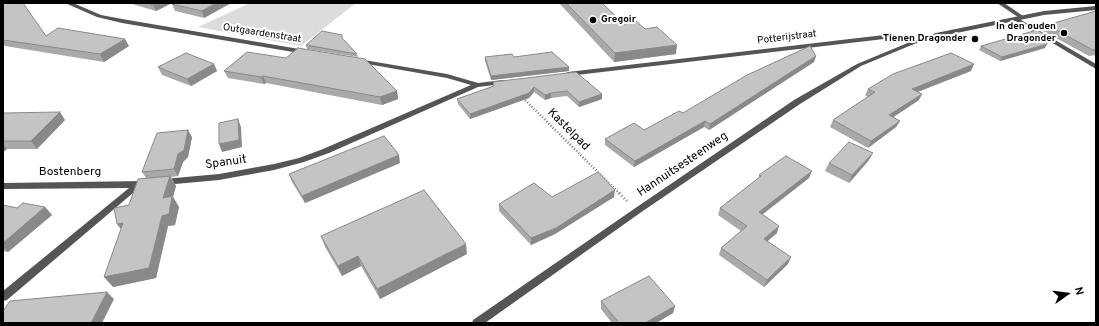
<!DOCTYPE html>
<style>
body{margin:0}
#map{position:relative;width:1099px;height:326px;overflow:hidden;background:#fff;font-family:Overpass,sans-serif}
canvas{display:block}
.frame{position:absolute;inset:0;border:4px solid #000;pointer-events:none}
.north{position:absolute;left:1047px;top:274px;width:40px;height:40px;-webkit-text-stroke:3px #fff;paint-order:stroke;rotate:76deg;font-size:11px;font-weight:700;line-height:16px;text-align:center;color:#000}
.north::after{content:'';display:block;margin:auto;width:14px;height:18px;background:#000;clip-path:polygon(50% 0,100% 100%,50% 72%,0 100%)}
</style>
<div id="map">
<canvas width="1099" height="326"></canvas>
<div class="frame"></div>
<div class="north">N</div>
</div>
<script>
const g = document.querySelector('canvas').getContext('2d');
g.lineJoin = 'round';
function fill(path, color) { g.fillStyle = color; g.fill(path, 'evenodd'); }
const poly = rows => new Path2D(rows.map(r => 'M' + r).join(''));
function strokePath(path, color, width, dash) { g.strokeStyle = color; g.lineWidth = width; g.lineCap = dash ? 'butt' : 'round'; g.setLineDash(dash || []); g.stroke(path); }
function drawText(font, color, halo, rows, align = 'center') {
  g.font = font + ' Overpass,sans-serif'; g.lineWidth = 4; g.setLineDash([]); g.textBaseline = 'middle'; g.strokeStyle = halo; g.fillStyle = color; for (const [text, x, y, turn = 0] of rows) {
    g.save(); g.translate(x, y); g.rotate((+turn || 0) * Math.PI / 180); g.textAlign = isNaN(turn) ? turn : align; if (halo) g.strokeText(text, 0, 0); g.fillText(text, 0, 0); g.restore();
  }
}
const green = poly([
 [250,3,356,3,301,46,198,27]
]);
const pathFar1 = poly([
 [523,98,620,194]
]);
const path = poly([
 [619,193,627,201]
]);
const minor = poly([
 [65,3,73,3,101,15,122,19,305,50,308,52,305,54,122,23,97,17,65,3],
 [997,3,1004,3,1026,18,1021,19,997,3],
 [1016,17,1096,64,1096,69,1014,20,1013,19,1016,17],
 [884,35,902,37,915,43,912,45,899,40,884,39,568,76,565,74,568,72,884,35],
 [358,59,447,74,478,83,503,80,506,82,503,84,478,87,329,153,304,162,274,170,219,180,164,185,161,184,160,182,161,180,164,179,219,174,274,164,299,158,323,149,471,85,447,78,356,62,355,61,358,59],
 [144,181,148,184,147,186,140,187,7,300,3,301,3,291,129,188,3,189,3,183,144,181]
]);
const tertiary = poly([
 [1096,6,1096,10,1044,15,937,37,914,44,861,66,800,104,640,213,485,323,472,323,473,320,634,209,794,100,857,64,910,42,936,33,1044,11,1096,6]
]);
const wall = poly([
 [3,3,46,36,129,46,104,62,5,46,3,43],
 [129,3,172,3,156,11],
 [231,3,204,18,175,11,172,4],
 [559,3,602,3,624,24,645,29,676,54,614,62],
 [1096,11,1096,55,1089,56,1043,31,1047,25],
 [343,39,357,54,358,57,307,49,306,45],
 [981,46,1045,48,1000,61,979,50],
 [816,56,814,62,709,130,704,127,634,167,605,145,605,139,644,130],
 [485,57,514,57,569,71,491,80,485,61],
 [214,64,217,71,191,86,162,75,158,67],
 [224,71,397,91,398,99,382,105,266,83,264,84,228,78],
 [971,71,918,92,919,100,893,117,900,121,896,127,868,148,830,127,833,120,868,97,865,95,868,89],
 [493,82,602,94,602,99,579,107,567,96,551,98,545,100,534,92,529,98,470,119,458,104,457,99,493,86],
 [3,113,65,120,37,149,7,149,3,152],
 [192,137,188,157,183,162,178,176,171,177,176,186,173,197,179,207,175,225,168,226,156,278,113,287,129,205,146,178,142,172],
 [869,160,849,183,825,171,829,163],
 [400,163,305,203,292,182,289,174],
 [759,175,809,178,762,215,777,233,767,241,788,264,764,287,719,255,721,248,741,231,718,215,720,208,759,178],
 [552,197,614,197,555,234,531,245,499,211,499,204],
 [3,205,17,208,45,207,52,215,8,252,3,251],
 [321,236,467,254,380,299,361,266,342,276,325,247],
 [601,301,675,306,673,313,656,323,612,323,601,309]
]);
const shadedWall = poly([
 [156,3,172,3,156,11,153,5],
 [216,3,231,3,204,18,202,11],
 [125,39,129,46,104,62,100,54],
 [1047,44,1045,48,1000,61,1002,57],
 [677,45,676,54,614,62,615,53],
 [816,56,814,62,709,130,710,124],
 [214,64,217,71,191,86,187,79],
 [974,64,971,71,909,95,912,89],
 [569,67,569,71,491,80,491,76],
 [263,76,266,83,264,84,261,77],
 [534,87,534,92,529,98,470,119,470,114],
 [397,91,398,99,382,105,380,97],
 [551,93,551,98,545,100,545,95],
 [602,94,602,99,579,107,579,102],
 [922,94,919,100,886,122,889,115],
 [60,112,65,120,37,149,31,141],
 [238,119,241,127,242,147,222,152,219,144],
 [705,121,704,127,634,167,635,161],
 [900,121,896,127,868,148,871,141],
 [188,130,192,137,188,157,183,162,178,176,174,169,178,154],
 [3,144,7,149,3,152],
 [873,153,869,160,849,183,852,175],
 [399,155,400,163,305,203,302,196],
 [812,171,809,178,756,219,759,212],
 [170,176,176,186,173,197,179,207,175,225,168,226,156,278,113,287,104,277,163,198],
 [615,190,614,197,555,234,531,245,531,238],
 [45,207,52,215,8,252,3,247,3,243],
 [123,223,125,234,117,224],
 [779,226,777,233,762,246,764,239],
 [466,244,467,254,380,299,377,289],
 [358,256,361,266,342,276,338,266],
 [791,257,788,264,764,287,767,280],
 [107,292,114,299,102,323,91,323],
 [675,306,673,313,656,323,645,323]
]);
const building = poly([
 [3,3,23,3,46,36,58,28,125,39,100,54,3,40,3,3],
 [148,3,156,3,153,5,148,3],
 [173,3,216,3,202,11,172,4,173,3],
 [566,3,602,3,624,24,636,21,645,29,657,27,677,45,615,53,566,3],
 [1096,11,1096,49,1093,50,1047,25,1096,11],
 [1037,30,1044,34,1047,44,1002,57,981,46,1037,30],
 [322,31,342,35,342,38,357,54,306,45,322,31],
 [810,46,816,56,710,124,705,121,635,161,605,139,634,123,644,130,679,111,683,113,747,75,810,46],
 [298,48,365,59,397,91,380,97,263,76,261,77,224,71,247,52,286,58,298,48],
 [552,52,569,67,491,76,485,57,512,54,514,57,552,52],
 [186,53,214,64,187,79,158,67,186,53],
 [951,53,974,64,912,89,922,94,889,115,900,121,871,141,833,120,875,92,868,89,893,74,951,53],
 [576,72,602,94,579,102,567,91,551,93,545,95,534,87,529,93,470,114,457,99,494,86,493,82,576,72],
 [60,112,31,141,3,141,3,113,60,112],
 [238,119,239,140,219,144,219,123,238,119],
 [188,130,184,150,178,154,174,169,142,172,157,133,188,130],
 [384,136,399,155,302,196,289,174,384,136],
 [849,142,873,153,852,175,829,163,849,142],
 [786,156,812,171,759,212,779,226,764,239,791,257,767,280,721,248,747,226,720,208,761,176,759,175,786,156],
 [598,172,615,190,556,228,531,238,499,204,534,183,552,197,598,172],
 [170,176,163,198,172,196,169,214,162,216,149,268,104,277,123,223,117,224,114,208,129,205,138,179,170,176],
 [424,190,466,244,377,289,358,256,338,266,321,236,424,190],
 [23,203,45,207,3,243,3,205,17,208,23,203],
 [649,276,675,306,645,323,619,323,601,301,649,276],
 [107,292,91,323,3,323,3,311,10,301,107,292]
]);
const markers = [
 [593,20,4,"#000"],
 [1064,33,4,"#000"],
 [975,39,4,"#000"]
];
const farPoinames = [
 ["Gregoir",601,20,"left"],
 ["In den ouden",1056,27],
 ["Dragonder",1056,39],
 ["Tienen Dragonder",967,39]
];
const farStreetnames = [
 ["Outgaardenstraat",262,34,9],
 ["Potterijstraat",787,38,-7]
];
const streetNames = [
 ["Kastelpad",568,130,45],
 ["Spanuit",226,163,-8],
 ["Hannuitsesteenweg",683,165,-34],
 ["Bostenberg",70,173]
];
fill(green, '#dcdcdc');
strokePath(pathFar1, '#777', 2.5, [1, 2]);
strokePath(path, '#777', 3, [1, 2.5]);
fill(minor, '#555');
fill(tertiary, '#555');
fill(wall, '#a9a9a9');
fill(shadedWall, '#898989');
fill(building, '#c4c4c4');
strokePath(building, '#898989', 1);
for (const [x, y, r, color] of markers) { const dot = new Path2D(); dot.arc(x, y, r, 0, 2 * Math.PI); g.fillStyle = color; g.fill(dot); strokePath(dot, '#fff', 1.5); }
drawText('bold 10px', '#000', '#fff', farPoinames, 'right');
drawText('10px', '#000', '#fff', farStreetnames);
drawText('12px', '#000', '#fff', streetNames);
</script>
